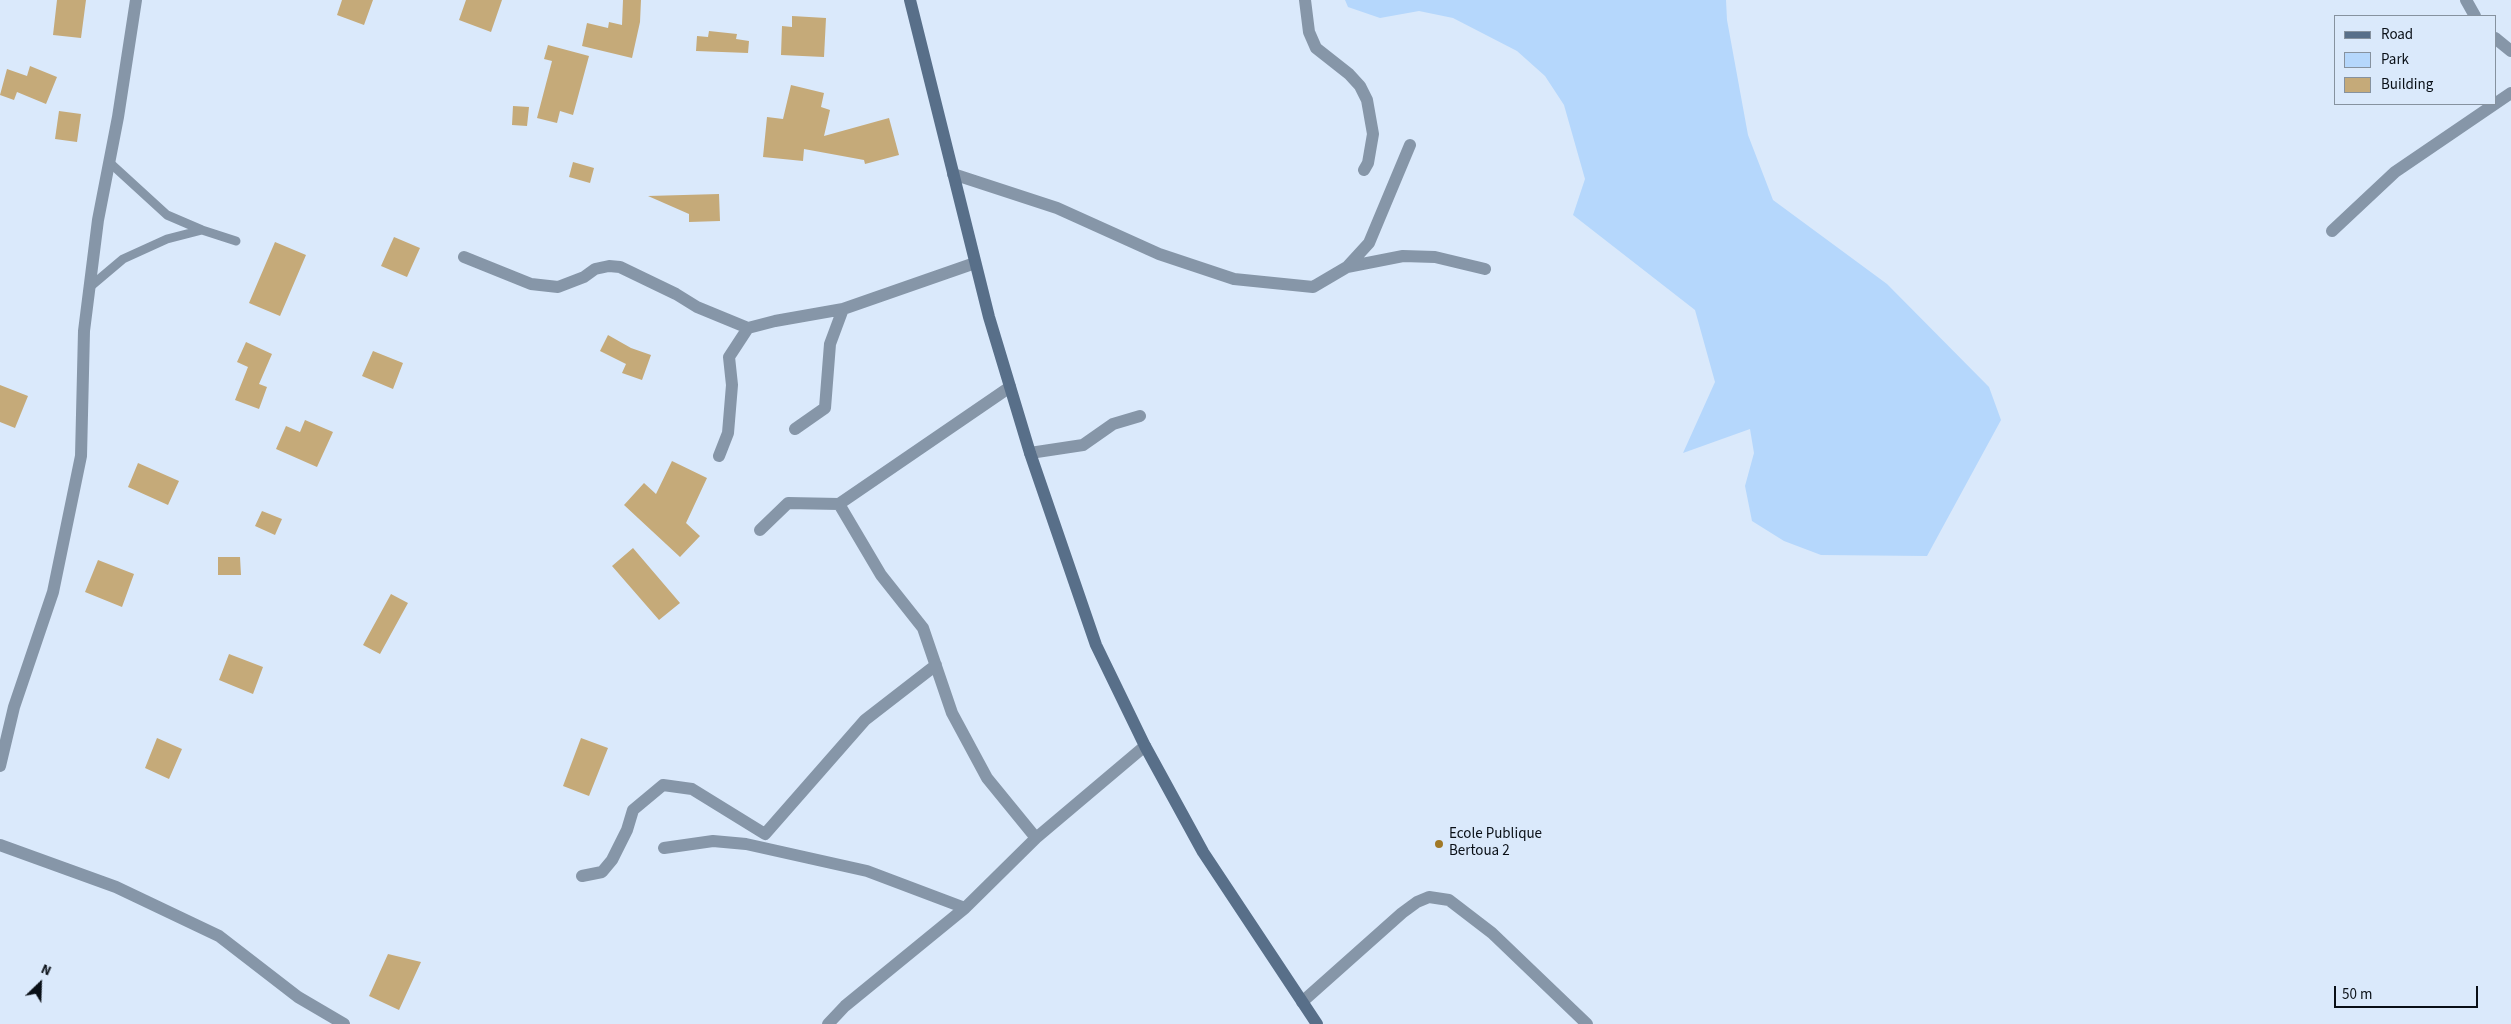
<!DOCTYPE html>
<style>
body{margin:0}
#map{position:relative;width:2511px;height:1024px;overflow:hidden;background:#dae9fb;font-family:"Source Sans 3",sans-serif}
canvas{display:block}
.legend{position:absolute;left:2334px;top:15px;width:162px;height:90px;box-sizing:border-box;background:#dae9fb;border:1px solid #86929f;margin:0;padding:6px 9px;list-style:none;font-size:15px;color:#090f16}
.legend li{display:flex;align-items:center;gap:10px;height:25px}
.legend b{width:25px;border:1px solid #86929f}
.north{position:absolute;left:15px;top:959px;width:50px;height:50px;-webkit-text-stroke:4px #dae9fb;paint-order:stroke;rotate:24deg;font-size:14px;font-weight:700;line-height:20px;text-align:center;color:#090f16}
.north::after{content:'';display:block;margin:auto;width:18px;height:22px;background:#090f16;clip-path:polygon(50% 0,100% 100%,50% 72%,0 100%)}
.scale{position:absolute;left:2334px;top:986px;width:144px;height:22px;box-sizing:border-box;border:2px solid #090f16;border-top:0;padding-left:6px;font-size:15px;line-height:18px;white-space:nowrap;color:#090f16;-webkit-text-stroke:4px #dae9fb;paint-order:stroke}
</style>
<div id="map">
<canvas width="2511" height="1024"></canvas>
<ul class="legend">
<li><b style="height:6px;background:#586f89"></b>Road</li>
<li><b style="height:14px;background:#b5d7fc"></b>Park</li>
<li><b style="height:14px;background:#c5aa79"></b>Building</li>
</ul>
<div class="north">N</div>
<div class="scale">50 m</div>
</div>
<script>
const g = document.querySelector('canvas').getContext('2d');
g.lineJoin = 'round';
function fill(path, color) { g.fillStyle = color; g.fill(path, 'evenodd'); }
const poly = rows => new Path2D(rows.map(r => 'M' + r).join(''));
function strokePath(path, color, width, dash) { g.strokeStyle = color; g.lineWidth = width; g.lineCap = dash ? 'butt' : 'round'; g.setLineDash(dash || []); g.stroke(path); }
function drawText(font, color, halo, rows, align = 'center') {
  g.font = font + ' "Source Sans 3",sans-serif'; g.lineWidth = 4; g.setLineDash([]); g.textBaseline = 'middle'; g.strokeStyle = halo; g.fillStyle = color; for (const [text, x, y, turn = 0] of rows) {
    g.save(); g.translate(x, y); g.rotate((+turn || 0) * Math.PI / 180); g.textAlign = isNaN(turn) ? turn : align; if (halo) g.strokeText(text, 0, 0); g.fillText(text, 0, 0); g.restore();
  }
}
const green = poly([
 [1345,0,1726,0,1727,20,1748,135,1773,200,1887,284,1989,387,2001,420,1927,556,1821,555,1784,541,1752,521,1745,486,1754,453,1750,429,1683,453,1715,382,1695,310,1573,215,1585,179,1564,105,1545,76,1517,51,1453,18,1419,11,1380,18,1348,7]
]);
const building = poly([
 [57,0,86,0,81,38,53,35],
 [342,0,373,0,364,25,337,15],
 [466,0,502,0,491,32,459,20],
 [623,0,641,0,640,22,632,58,582,46,587,23,608,28,609,22,622,25],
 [792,16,826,18,824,57,781,55,782,26,792,27],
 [709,31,737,34,736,39,749,41,748,53,696,51,697,36,708,37],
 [548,45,589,56,573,115,560,111,557,123,537,118,552,61,544,59],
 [30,66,57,77,46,104,17,92,14,100,0,95,7,69,27,76],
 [791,85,824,93,821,107,830,110,824,136,889,118,899,155,865,164,864,160,804,149,803,161,763,157,767,117,783,119],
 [513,106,529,107,527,126,512,125],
 [59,111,81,114,77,142,55,139],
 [573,162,594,168,590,183,569,177],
 [719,194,720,221,689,222,689,214,648,196],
 [394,237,420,248,407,277,381,266],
 [275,242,306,255,280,316,249,303],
 [608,335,631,348,651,355,642,380,622,373,626,364,600,351],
 [246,342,272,354,259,384,267,387,259,409,235,400,248,367,237,362],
 [373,351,403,363,393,389,362,376],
 [0,385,28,396,15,428,0,422],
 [305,420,333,432,317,467,276,449,286,426,300,432],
 [672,461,707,478,686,523,700,536,680,557,624,505,644,483,656,494],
 [138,463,179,481,168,505,128,487],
 [262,511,282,519,275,535,255,526],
 [633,548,680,603,659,620,612,566],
 [218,557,240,557,241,575,218,575],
 [98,560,134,574,122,607,85,592],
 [391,594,408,603,380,654,363,645],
 [229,654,263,667,253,694,219,680],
 [157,738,182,749,169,779,145,768],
 [581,738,608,748,589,796,563,786],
 [388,954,421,962,399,1010,369,996]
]);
const lane = poly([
 [109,162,167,215,202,230,236,241],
 [91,286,123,259,167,239,202,230]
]);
const street = poly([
 [1305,0,1309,32,1316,48,1349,74,1360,86,1367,100,1373,134,1368,163,1364,170],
 [2466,0,2475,16],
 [2495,38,2511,51],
 [953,174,1057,208,1159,254,1234,279,1313,287,1347,267,1403,256,1435,257,1485,269],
 [2332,231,2395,172,2511,93],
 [464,257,531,284,558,287,584,277,595,269,609,266,620,267,676,294,697,307,748,328,775,321,843,309,975,263],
 [1347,267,1369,243,1410,145],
 [795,429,825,408,830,344,843,309],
 [1030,453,1083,445,1113,424,1140,416],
 [719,456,728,433,732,385,729,357,748,328],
 [839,504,881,575,923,628,952,713,987,778,1036,838],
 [760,530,788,503,839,504,1010,387],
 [0,766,14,707,53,592,81,456,84,331,98,220,118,117,136,0],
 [0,845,116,887,219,936,298,997,344,1024],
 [664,848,713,841,746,844,867,871,965,908],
 [582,876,602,872,612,860,627,830,633,810,663,785,692,789,765,834,865,720,936,665],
 [1302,1002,1402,913,1417,902,1429,897,1449,900,1492,933,1587,1024],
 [828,1024,845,1006,965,908,1036,838,1145,746]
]);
const secondary = poly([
 [910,0,989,317,1030,453,1096,645,1145,746,1203,852,1317,1024]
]);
const markers = [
 [1439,844,5,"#a07826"]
];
const poiNames = [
 ["Ecole Publique",1449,835],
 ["Bertoua 2",1449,852]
];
fill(green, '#b5d7fc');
fill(building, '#c5aa79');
strokePath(lane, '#8696a8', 9);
strokePath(street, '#8696a8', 12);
strokePath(secondary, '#586f89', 12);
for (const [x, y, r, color] of markers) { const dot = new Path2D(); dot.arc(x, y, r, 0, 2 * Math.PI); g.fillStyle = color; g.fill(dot); strokePath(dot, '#dae9fb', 2); }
drawText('15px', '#090f16', '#dae9fb', poiNames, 'left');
</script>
